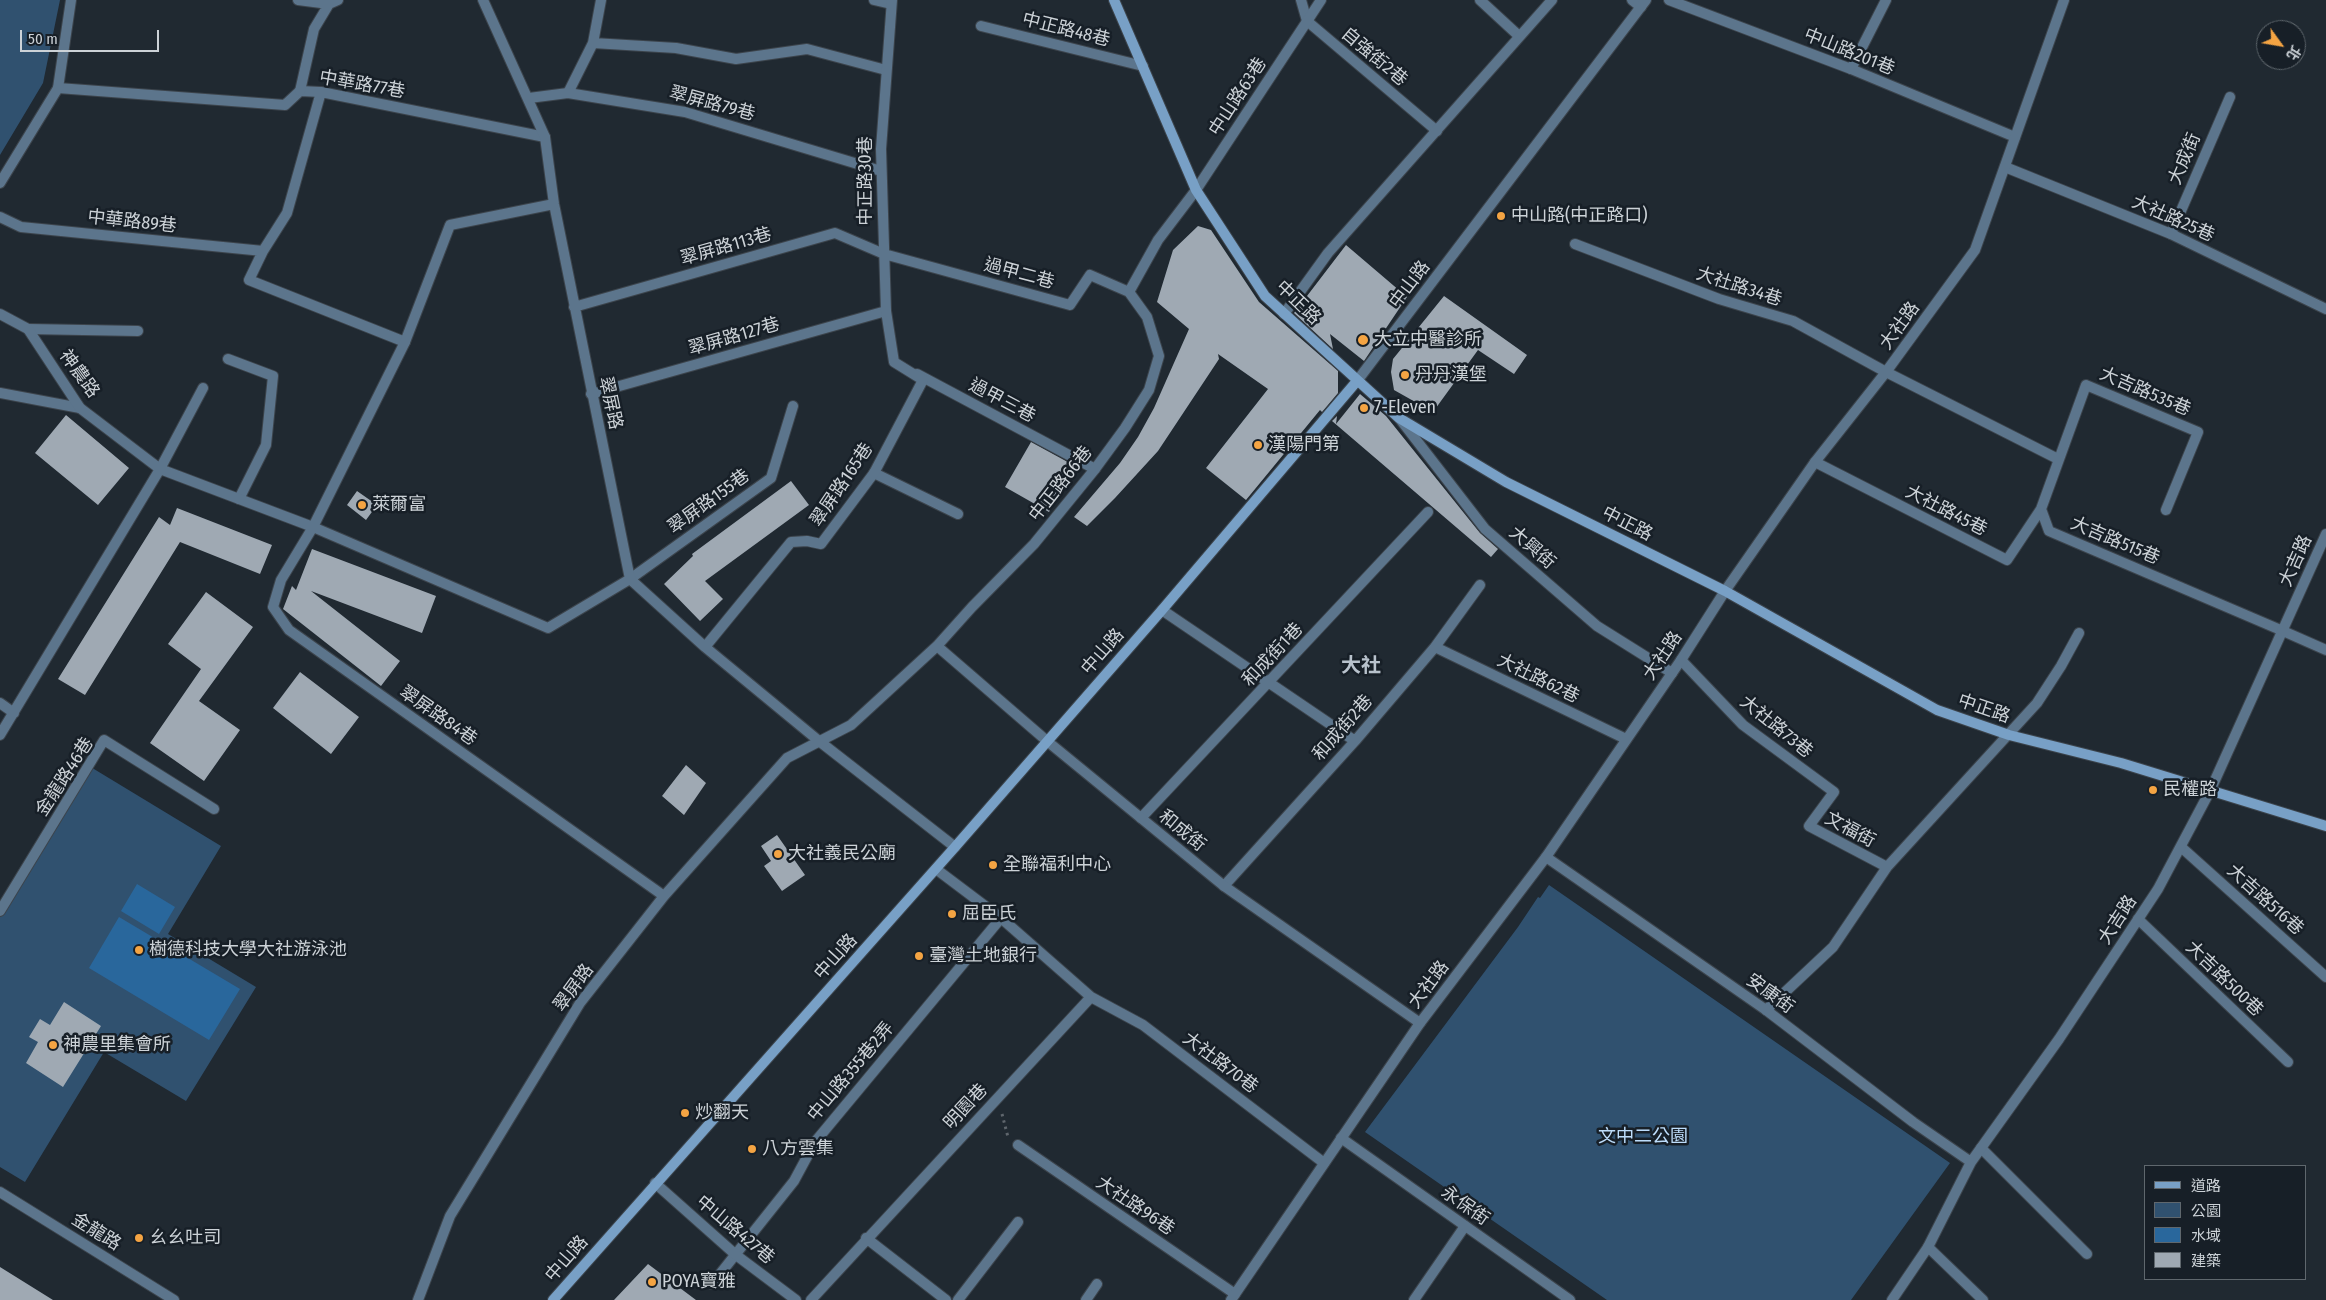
<!DOCTYPE html>
<meta charset="utf-8">
<style>
body{margin:0}
#map{position:relative;width:2326px;height:1300px;overflow:hidden;background:#202931;font-family:"Fira Sans Condensed","Noto Sans TC",sans-serif}
canvas{display:block}
.legend{position:absolute;left:2144px;top:1165px;width:162px;height:115px;box-sizing:border-box;background:#171f27;border:1px solid #5f676d;margin:0;padding:6px 9px;list-style:none;font-size:15px;color:#ccd2d7}
.legend li{display:flex;align-items:center;gap:10px;height:25px}
.legend b{width:25px;border:1px solid #5f676d}
.north{position:absolute;left:2256px;top:20px;width:50px;height:50px;box-sizing:border-box;background:#171f27;border:1px solid #5f676d;border-radius:50%;rotate:122deg;font-size:14px;font-weight:700;line-height:20px;text-align:center;color:#ccd2d7}
.north::after{content:'';display:block;margin:auto;width:18px;height:22px;background:#f4a443;clip-path:polygon(50% 0,100% 100%,50% 72%,0 100%)}
.scale{position:absolute;left:20px;top:30px;width:139px;height:22px;box-sizing:border-box;border:2px solid #ccd2d7;border-top:0;padding-left:6px;font-size:15px;line-height:18px;white-space:nowrap;color:#ccd2d7;-webkit-text-stroke:4px #171f27;paint-order:stroke}
</style>
<div id="map">
<canvas width="2326" height="1300"></canvas>
<ul class="legend">
<li><b style="height:6px;background:#78a0c6"></b>道路</li>
<li><b style="height:14px;background:#30516f"></b>公園</li>
<li><b style="height:14px;background:#29679c"></b>水域</li>
<li><b style="height:14px;background:#9fa9b3"></b>建築</li>
</ul>
<div class="north">北</div>
<div class="scale">50 m</div>
</div>
<script>
const g = document.querySelector('canvas').getContext('2d');
g.lineJoin = 'round';
function fill(path, color) { g.fillStyle = color; g.fill(path, 'evenodd'); }
const poly = rows => new Path2D(rows.map(r => 'M' + r).join(''));
function strokePath(path, color, width, dash) { g.strokeStyle = color; g.lineWidth = width; g.lineCap = dash ? 'butt' : 'round'; g.setLineDash(dash || []); g.stroke(path); }
function drawText(font, color, halo, rows, align = 'center') {
  g.font = font + ' "Fira Sans Condensed","Noto Sans TC",sans-serif'; g.lineWidth = 5; g.setLineDash([]); g.textBaseline = 'middle'; g.strokeStyle = halo; g.fillStyle = color; for (const [text, x, y, turn = 0] of rows) {
    g.save(); g.translate(x, y); g.rotate((+turn || 0) * Math.PI / 180); g.textAlign = isNaN(turn) ? turn : align; if (halo) g.strokeText(text, 0, 0); g.fillText(text, 0, 0); g.restore();
  }
}
const green = poly([
 [0,0,60,0,43,83,0,155],
 [89,766,221,846,168,934,256,987,186,1101,104,1052,25,1182,0,1167,0,912],
 [1549,885,1950,1163,1851,1300,1607,1300,1365,1132,1518,927,1538,897,1540,898]
]);
const water = poly([
 [137,884,175,907,159,934,121,911],
 [119,917,240,989,209,1040,89,968]
]);
const building = poly([
 [1198,226,1211,230,1259,302,1338,371,1338,393,1322,412,1320,410,1246,500,1206,468,1268,389,1218,354,1219,359,1158,451,1115,498,1087,526,1074,517,1120,463,1138,437,1154,408,1189,329,1157,302,1173,250],
 [1346,245,1407,297,1364,361,1330,334,1333,349,1294,313],
 [1444,296,1527,355,1514,374,1478,350,1433,412,1394,390,1391,372,1393,359],
 [1360,394,1386,416,1480,533,1498,549,1491,557,1332,421,1337,416,1336,424],
 [66,415,129,468,98,505,35,453],
 [1031,442,1075,466,1049,512,1005,487],
 [791,481,809,505,705,581,723,599,700,621,664,584,693,556,692,554],
 [357,491,377,505,366,520,347,505],
 [177,508,272,545,260,574,180,542,85,695,58,679,159,517,170,525],
 [312,549,436,596,422,633,311,591,400,661,381,686,283,609,292,586,296,590],
 [206,592,253,627,199,701,240,730,204,781,150,743,201,669,168,644],
 [300,672,359,717,331,754,273,708],
 [686,765,706,783,684,815,662,796],
 [777,835,805,875,782,891,764,866,771,861,761,846],
 [64,1002,101,1026,63,1087,26,1063,38,1042,29,1037,40,1019,50,1025],
 [648,1264,696,1300,614,1300],
 [0,1267,53,1300,0,1300]
]);
const path = poly([
 [1002,1114,1008,1137]
]);
const service = poly([
 [874,0,891,4],
 [1301,0,1307,21,1437,131],
 [1480,0,1519,36],
 [981,26,1143,66],
 [593,43,676,48,736,59,807,49,886,70],
 [1851,69,1886,0],
 [58,88,285,105,300,91,321,92,545,137],
 [321,92,287,213,263,251,249,280,405,342],
 [568,93,593,43,601,0],
 [0,217,21,227,263,251],
 [2171,234,2230,97],
 [1575,244,1719,299,1793,321,1886,372,2058,459],
 [28,329,138,331],
 [228,359,273,376,266,445,239,499],
 [917,374,1095,469],
 [0,393,80,408],
 [591,394,886,311],
 [1815,462,2007,560,2041,509,2086,385,2198,432,2166,510],
 [874,473,958,514],
 [2041,509,2049,531,2283,631],
 [630,579,771,478,793,406],
 [1162,610,1355,741],
 [1435,647,1626,739],
 [1681,660,1743,725,1834,792,1809,826,1887,867],
 [1141,818,1428,512],
 [2181,847,2326,977],
 [1224,886,1355,741,1435,647,1480,585],
 [2138,919,2288,1062],
 [1766,1010,1833,947,1887,867,2037,703,2061,666,2079,633],
 [1018,1145,1235,1294],
 [1981,1148,2087,1254],
 [1928,1247,1983,1300],
 [712,1284,794,1181,815,1142,1001,918],
 [958,1300,1018,1222],
 [1086,1300,1097,1284],
 [1414,1300,1465,1226]
]);
const minor = poly([
 [298,0,329,4],
 [483,0,545,137,554,204,630,579,705,647,819,741,955,847],
 [1632,0,1641,7],
 [1669,0,1851,69,2015,137],
 [300,91,314,29,329,4,338,0],
 [529,98,568,93,685,112,881,171],
 [2005,167,2171,234,2326,309],
 [0,183,58,88,71,0],
 [554,204,450,225,405,342,313,527,281,580,273,607,289,630,664,896],
 [574,307,835,233,884,254,1070,305,1090,275,1129,292],
 [0,314,28,329,80,408,160,469,313,527,548,628,630,579],
 [1284,314,1328,253,1552,0],
 [1400,419,1485,529,1597,626,1672,673],
 [2283,631,2326,650],
 [937,646,1047,741,1224,886,1420,1023],
 [705,647,791,542,807,541,821,544,874,473,923,380,894,362,886,311,881,149,892,0],
 [0,703,14,713],
 [0,735,160,469,203,388],
 [1546,857,1766,1010,1913,1122,1971,1162],
 [936,869,1001,918,1091,997,1143,1025,1324,1163],
 [0,911,104,740,214,809],
 [1341,1138,1570,1300],
 [655,1183,736,1255,796,1300],
 [0,1192,174,1300],
 [866,1238,946,1300],
 [418,1300,450,1216,580,1003,664,896,787,758,851,725,937,646,972,607,1034,544,1095,469,1125,428,1149,390,1159,356,1147,317,1129,292,1158,240,1196,190,1321,0],
 [811,1300,1091,997],
 [1892,1300,1928,1247,1971,1162,2059,1039,2158,889,2211,789,2326,534]
]);
const tertiary = poly([
 [1357,381,1646,0],
 [1231,1300,1420,1023,1546,857,1681,660,1725,591,1815,462,1886,372,1975,250,2064,0]
]);
const secondary = poly([
 [1114,0,1196,190,1265,296,1399,418,1506,482,1725,591,1937,710,2009,735,2121,763,2326,826],
 [553,1300,955,847,1162,610,1357,381]
]);
const markers = [
 [1501,216,5,"#f4a443"],
 [1363,340,6,"#f4a443"],
 [1405,375,5,"#f4a443"],
 [1364,408,5,"#f4a443"],
 [1258,445,5,"#f4a443"],
 [362,505,5,"#f4a443"],
 [2153,790,5,"#f4a443"],
 [778,854,5,"#f4a443"],
 [993,865,5,"#f4a443"],
 [952,914,5,"#f4a443"],
 [139,950,5,"#f4a443"],
 [919,956,5,"#f4a443"],
 [53,1045,5,"#f4a443"],
 [685,1113,5,"#f4a443"],
 [752,1149,5,"#f4a443"],
 [139,1238,5,"#f4a443"],
 [652,1282,5,"#f4a443"]
];
const streetNames = [
 ["中正路48巷",1066,30,14],
 ["中山路201巷",1849,52,22],
 ["自強街2巷",1374,57,40],
 ["中華路77巷",362,85,10],
 ["中山路63巷",1238,97,-57],
 ["翠屏路79巷",712,104,15],
 ["大成街",2185,159,-67],
 ["中正路30巷",866,181,-90],
 ["大社路25巷",2173,219,24],
 ["中華路89巷",132,222,6],
 ["翠屏路113巷",726,247,-16],
 ["過甲二巷",1019,274,15],
 ["中山路",1410,285,-53],
 ["大社路34巷",1739,287,18],
 ["中正路",1298,303,44],
 ["大社路",1900,326,-54],
 ["翠屏路127巷",734,337,-16],
 ["神農路",79,374,54],
 ["大吉路535巷",2145,392,23],
 ["過甲三巷",1002,401,28],
 ["翠屏路",610,403,78],
 ["中正路66巷",1061,484,-52],
 ["翠屏路165巷",842,485,-56],
 ["翠屏路155巷",709,502,-36],
 ["大社路45巷",1946,511,27],
 ["中正路",1627,524,27],
 ["大吉路515巷",2115,541,23],
 ["大興街",1532,548,41],
 ["大吉路",2296,561,-66],
 ["中山路",1103,652,-49],
 ["和成街1巷",1273,655,-47],
 ["大社路",1663,656,-56],
 ["大社路62巷",1538,679,26],
 ["中正路",1984,709,19],
 ["翠屏路84巷",438,716,35],
 ["大社路73巷",1776,727,39],
 ["和成街2巷",1343,728,-49],
 ["金龍路46巷",65,777,-57],
 ["文福街",1850,830,28],
 ["和成街",1182,831,39],
 ["大吉路516巷",2265,900,42],
 ["大吉路",2118,920,-57],
 ["中山路",836,957,-48],
 ["大吉路500巷",2224,979,44],
 ["大社路",1429,985,-53],
 ["翠屏路",574,988,-54],
 ["安康街",1770,994,36],
 ["大社路70巷",1220,1063,37],
 ["中山路355巷2弄",851,1072,-50],
 ["明園巷",966,1107,-47],
 ["大社路96巷",1135,1206,34],
 ["永保街",1465,1206,35],
 ["中山路427巷",735,1230,40],
 ["金龍路",96,1232,32],
 ["中山路",567,1259,-49]
];
const poiNames = [
 ["中山路(中正路口)",1511,216],
 ["大立中醫診所",1374,340],
 ["丹丹漢堡",1415,375],
 ["7-Eleven",1374,408],
 ["漢陽門第",1268,445],
 ["萊爾富",372,505],
 ["民權路",2163,790],
 ["大社義民公廟",788,854],
 ["全聯福利中心",1003,865],
 ["屈臣氏",962,914],
 ["樹德科技大學大社游泳池",149,950],
 ["臺灣土地銀行",929,956],
 ["神農里集會所",63,1045],
 ["炒翻天",695,1113],
 ["八方雲集",762,1149],
 ["ㄠㄠ吐司",149,1238],
 ["POYA寶雅",662,1282]
];
const parkNames = [
 ["文中二公園",1643,1137]
];
const quarterNames = [
 ["大社",1361,666]
];
fill(green, '#30516f');
fill(water, '#29679c');
fill(building, '#9fa9b3');
strokePath(service, '#3c444c', 12);
strokePath(minor, '#3c444c', 12);
strokePath(tertiary, '#3c444c', 12);
strokePath(secondary, '#3c444c', 12);
strokePath(path, '#5f666d', 3, [2.5, 4]);
strokePath(service, '#5c758c', 10);
strokePath(minor, '#5c758c', 10);
strokePath(tertiary, '#5c758c', 10);
strokePath(secondary, '#78a0c6', 10);
for (const [x, y, r, color] of markers) { const dot = new Path2D(); dot.arc(x, y, r, 0, 2 * Math.PI); g.fillStyle = color; g.fill(dot); strokePath(dot, '#171f27', 2); }
drawText('18px', '#ccd2d7', '#171f27', streetNames);
drawText('18px', '#ccd2d7', '#171f27', poiNames, 'left');
drawText('18px', '#bdddfb', '#171f27', parkNames);
drawText('bold 20px', '#b8c2cc', '#171f27', quarterNames);
</script>
